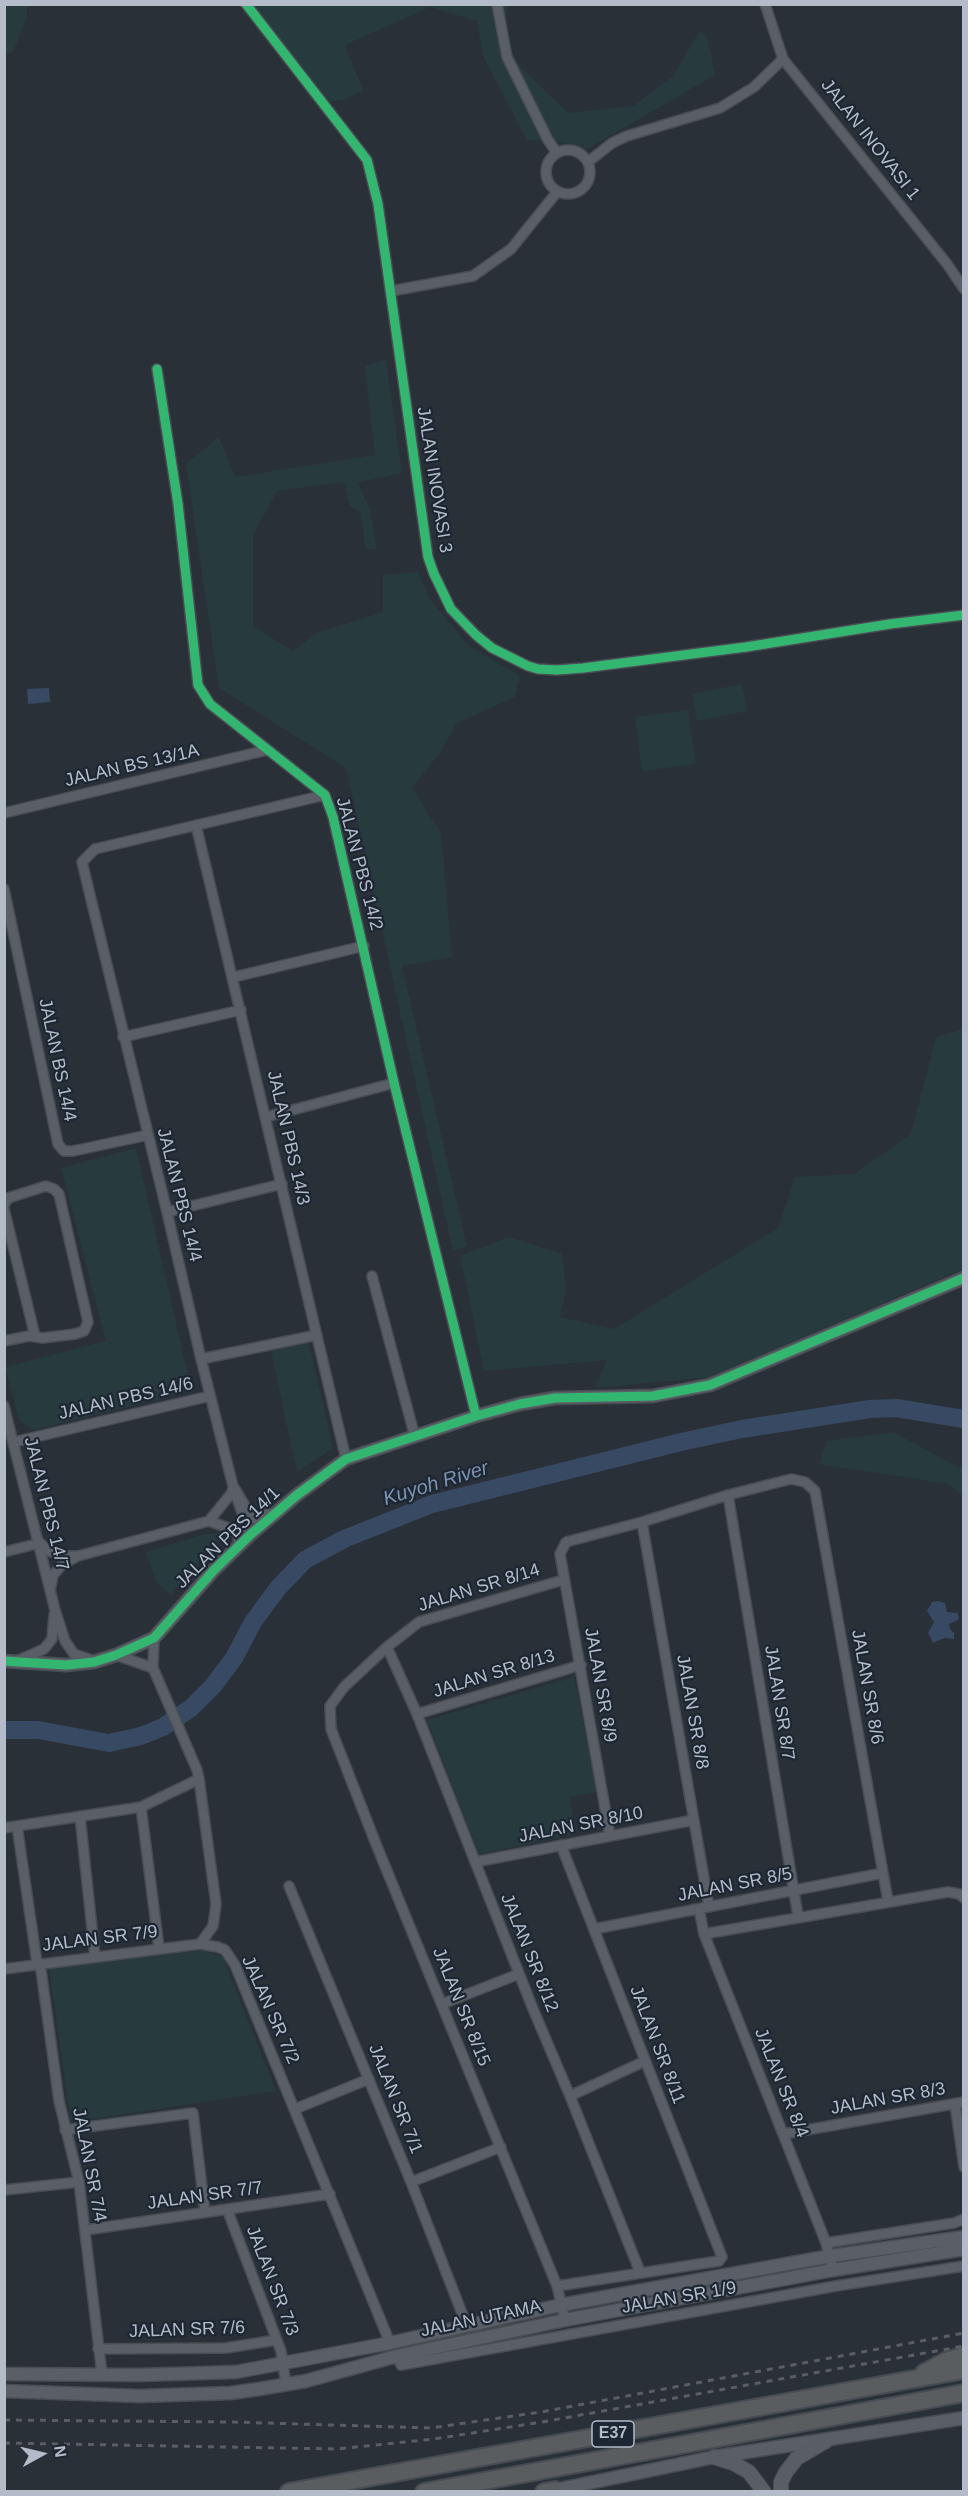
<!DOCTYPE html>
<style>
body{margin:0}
#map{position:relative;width:968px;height:2496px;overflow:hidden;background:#2a3038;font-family:Helvetica,sans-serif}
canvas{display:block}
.frame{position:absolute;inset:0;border:6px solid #b4bcc9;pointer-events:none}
.north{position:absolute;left:12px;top:2424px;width:60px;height:60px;-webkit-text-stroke:4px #1d2633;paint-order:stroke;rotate:82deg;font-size:16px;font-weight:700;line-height:24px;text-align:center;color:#b4bcc9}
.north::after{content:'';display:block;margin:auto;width:21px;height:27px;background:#b4bcc9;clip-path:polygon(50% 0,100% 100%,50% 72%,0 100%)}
</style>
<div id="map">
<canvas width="968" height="2496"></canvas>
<div class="frame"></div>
<div class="north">N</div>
</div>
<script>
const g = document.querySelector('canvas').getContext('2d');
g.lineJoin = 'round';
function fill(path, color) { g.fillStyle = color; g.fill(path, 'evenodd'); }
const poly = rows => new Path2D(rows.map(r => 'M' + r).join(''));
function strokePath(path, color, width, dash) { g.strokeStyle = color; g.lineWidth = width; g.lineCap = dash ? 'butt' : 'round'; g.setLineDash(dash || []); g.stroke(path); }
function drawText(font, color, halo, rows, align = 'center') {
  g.font = font + ' Helvetica,sans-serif'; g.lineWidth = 4.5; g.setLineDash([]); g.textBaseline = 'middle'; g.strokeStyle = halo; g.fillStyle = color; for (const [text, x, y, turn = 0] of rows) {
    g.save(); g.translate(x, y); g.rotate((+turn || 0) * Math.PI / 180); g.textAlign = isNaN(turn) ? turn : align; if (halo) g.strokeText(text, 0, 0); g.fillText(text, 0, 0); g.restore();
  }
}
const green = poly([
 [5,4,27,5,27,18,13,52,5,54],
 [253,5,509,5,502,30,518,64,568,113,633,106,673,76,700,30,708,40,715,75,587,149,560,142,527,140,483,56,477,21,430,7,345,45,363,90,343,100,330,102],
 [386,360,402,473,358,482,370,510,377,549,366,549,360,512,350,506,344,482,277,491,253,536,253,626,293,651,316,633,383,612,383,575,417,572,430,599,469,646,520,676,515,697,457,723,440,753,412,788,441,833,452,957,402,966,467,1246,453,1251,346,768,219,688,186,464,219,437,235,477,375,455,365,366],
 [742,684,747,711,697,721,692,694],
 [688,710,696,764,642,771,635,717],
 [963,1029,963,1269,709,1377,595,1388,607,1360,484,1371,460,1256,509,1237,562,1254,566,1287,560,1317,614,1329,778,1228,795,1177,854,1174,911,1134,936,1037],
 [136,1148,189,1380,180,1394,33,1430,19,1420,5,1367,106,1341,61,1168],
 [309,1343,333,1448,297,1472,271,1351],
 [893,1432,960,1468,963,1462,963,1496,948,1484,819,1464,827,1441],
 [225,1532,171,1595,157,1583,146,1552,202,1535],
 [574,1677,597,1792,570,1797,575,1834,479,1854,427,1720],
 [204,1950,223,1957,276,2091,71,2122,49,1969]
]);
const water = poly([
 [49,688,50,702,28,704,27,689],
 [938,1601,945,1603,947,1612,957,1613,959,1617,958,1620,949,1624,950,1629,954,1633,954,1639,944,1638,933,1643,928,1633,934,1622,927,1611,932,1602]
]);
const river = poly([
 [4,1730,38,1730,109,1743,141,1736,163,1727,191,1708,213,1686,234,1658,253,1622,278,1588,305,1560,344,1539,432,1504,681,1442,742,1429,870,1409,896,1408,964,1419]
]);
const minor = poly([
 [246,4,367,160,378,204,428,557,434,574,451,609,476,635,492,648,528,666,538,669,557,670,583,668,746,647,890,624,964,615],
 [497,4,507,57,548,140,557,153],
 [765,4,783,59,947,264,964,289],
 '546 172a22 22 0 1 1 44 0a22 22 0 1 1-44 0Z',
 [588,162,612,143,627,136,720,108,754,87,783,59],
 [391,291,473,276,511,249,557,192],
 [157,369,178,504,198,685,210,704,325,795,333,817,394,1083,476,1416],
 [4,813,267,750],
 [196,825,346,1459],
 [4,889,58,1144,64,1151,73,1151,148,1135],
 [234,977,364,946],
 [123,1037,241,1010],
 [266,1117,394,1083],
 [4,1205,8,1198,46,1186,54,1189,59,1194,88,1322,84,1331,75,1334,43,1338,29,1336,4,1341],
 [4,1209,35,1336],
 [167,1212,282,1184],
 [372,1276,415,1437],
 [201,1359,317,1335],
 [4,1406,55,1610,65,1641,74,1654,94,1661],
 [14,1442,210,1396],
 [728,1495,798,1916],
 [209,1521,234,1490],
 [642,1522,709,1907],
 [250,1535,234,1490,201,1359,167,1212,82,862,95,849,325,795],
 [40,1543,48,1551,68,1556,78,1556,209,1521,234,1530,238,1536,239,1546],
 [4,1552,40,1543],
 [563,1580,419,1622,387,1647,344,1687,330,1706,331,1729,378,1849,557,2286,565,2320],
 [51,1586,53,1575,63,1564,76,1557],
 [154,1638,153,1668,197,1770,199,1779,216,1904,213,1926,200,1944],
 [387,1647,417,1714,533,2009,570,2096,640,2272],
 [116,1655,153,1668],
 [19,1660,44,1649,52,1639,54,1615],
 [417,1714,581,1665],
 [141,1807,159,1948],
 [80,1816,95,1957],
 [17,1826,37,1963],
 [4,1828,141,1807,199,1779],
 [610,1836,560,1554,566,1542,642,1522,728,1495,791,1479,805,1482,815,1491,888,1901],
 [475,1862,694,1820],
 [289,1886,411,2182,467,2326],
 [699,1909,704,1934,826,2243,833,2270],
 [594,1929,883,1873],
 [704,1934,948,1892,959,1894,964,1898],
 [40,1963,59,2101,79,2182,102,2374],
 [4,1969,200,1944,218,1947,225,1950,235,1965,390,2343],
 [442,2004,519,1974],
 [570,2096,645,2061],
 [955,2104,964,2167],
 [295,2109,369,2079],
 [65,2130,193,2113,205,2212],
 [784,2134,964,2102],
 [411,2182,501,2147],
 [4,2190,79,2182],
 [227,2209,281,2351,286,2385],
 [86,2230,330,2194],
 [826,2243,954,2223,964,2219],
 [557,2286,719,2261,722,2257,561,1845],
 [98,2349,226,2348,276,2340],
 [397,2356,401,2365,836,2286,964,2266]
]);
const tertiary = poly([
 [234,1490,245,1509,255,1517,272,1515],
 [4,1661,66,1665,94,1662,116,1655,154,1638,214,1570,250,1535,297,1495,346,1459,476,1416,520,1404,555,1398,653,1396,710,1385,964,1278],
 [4,2374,139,2375,236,2372,390,2343,561,2305,831,2256,964,2237],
 [4,2391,140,2396,231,2393,259,2389,306,2381,397,2356,565,2320,833,2270,964,2249],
 [555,2490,714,2457,964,2418]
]);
const secondary = poly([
 [714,2457,733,2463,749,2472,764,2492],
 [781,2492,781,2482,786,2472,797,2458,826,2441]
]);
const motorway = poly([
 [924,2373,946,2361,964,2356],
 [289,2492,964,2370],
 [424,2492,964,2393],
 [544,2492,555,2490]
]);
const rail = poly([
 [4,2420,233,2422,431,2428,541,2412,964,2333],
 [4,2443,337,2449,434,2439,542,2422,964,2346]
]);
const cycleway = poly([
 [246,4,367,160,378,204,428,557,434,574,451,609,476,635,492,648,528,666,538,669,557,670,583,668,746,647,890,624,964,615],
 [157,369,178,504,198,685,210,704,325,795,333,817,394,1083,476,1416],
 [4,1661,66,1665,94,1662,116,1655,154,1638,214,1570,250,1535,297,1495,346,1459,476,1416,520,1404,555,1398,653,1396,710,1385,964,1278]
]);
const shields = [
 [613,2434,42]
];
const shieldNames = [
 ["E37",613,2434]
];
const streetNames = [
 ["JALAN INOVASI 1",870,140,52],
 ["JALAN INOVASI 3",434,480,81],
 ["JALAN BS 13/1A",132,766,-13],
 ["JALAN PBS 14/2",359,864,75],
 ["JALAN BS 14/4",57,1060,78],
 ["JALAN PBS 14/3",288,1138,77],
 ["JALAN PBS 14/4",179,1195,76],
 ["JALAN PBS 14/6",126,1399,-13],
 ["JALAN PBS 14/7",46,1504,76],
 ["JALAN PBS 14/1",228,1538,-44],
 ["JALAN SR 8/14",479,1588,-17],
 ["JALAN SR 8/13",494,1674,-17],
 ["JALAN SR 8/9",600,1685,80],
 ["JALAN SR 8/6",867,1687,80],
 ["JALAN SR 8/7",779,1703,81],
 ["JALAN SR 8/8",692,1712,80],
 ["JALAN SR 8/10",581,1825,-11],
 ["JALAN SR 8/5",735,1885,-11],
 ["JALAN SR 7/9",100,1939,-7],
 ["JALAN SR 8/12",529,1953,68],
 ["JALAN SR 8/15",461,2007,68],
 ["JALAN SR 7/2",270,2010,66],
 ["JALAN SR 8/11",657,2045,69],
 ["JALAN SR 8/4",781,2083,68],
 ["JALAN SR 7/1",395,2099,68],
 ["JALAN SR 8/3",888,2099,-10],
 ["JALAN SR 7/4",89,2165,79],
 ["JALAN SR 7/7",205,2196,-8],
 ["JALAN SR 7/3",272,2281,69],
 ["JALAN SR 1/9",679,2298,-10],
 ["JALAN UTAMA",481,2319,-12],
 ["JALAN SR 7/6",187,2330,-2]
];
const waterNames = [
 ["Kuyoh River",436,1484,-17]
];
fill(green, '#273a3e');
fill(water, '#384963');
strokePath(river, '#384963', 18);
strokePath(minor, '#484c53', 12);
strokePath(tertiary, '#484c53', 15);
strokePath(secondary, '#484c53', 16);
strokePath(motorway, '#474c53', 20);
strokePath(minor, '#5a5e66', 9);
strokePath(tertiary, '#5a5e66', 12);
strokePath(secondary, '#595d64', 14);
strokePath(motorway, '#5a5d60', 16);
strokePath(rail, '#595d64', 3, [6, 6]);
strokePath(cycleway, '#33b770', 9);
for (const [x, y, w] of shields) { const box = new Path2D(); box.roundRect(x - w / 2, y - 13, w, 26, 4.5); g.fillStyle = '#1d2633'; g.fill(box); strokePath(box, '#b4bcc9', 1.5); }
drawText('bold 16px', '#b4bcc9', null, shieldNames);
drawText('18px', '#b4bcc9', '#1d2633', streetNames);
drawText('italic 20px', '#7c92b1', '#1d2633', waterNames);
</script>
